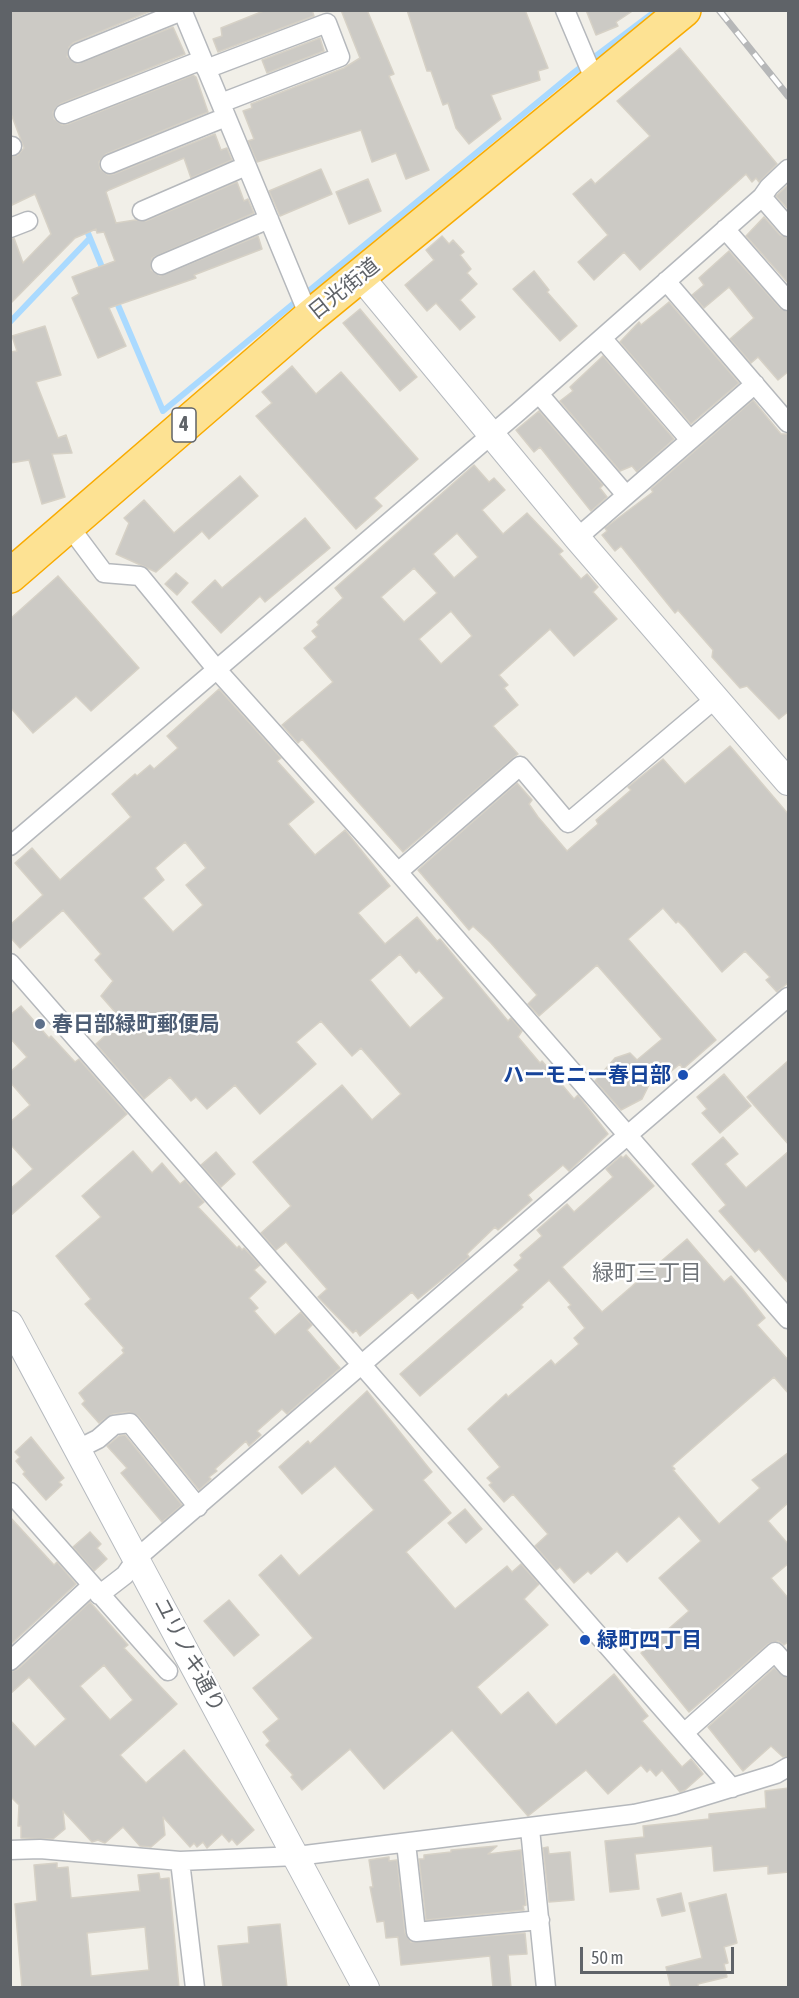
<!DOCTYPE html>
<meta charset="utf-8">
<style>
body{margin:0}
#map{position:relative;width:799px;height:1998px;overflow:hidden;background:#f1efe8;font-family:"Asap Condensed",sans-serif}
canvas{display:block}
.frame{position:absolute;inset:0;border:12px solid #5f6368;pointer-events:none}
.scale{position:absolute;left:580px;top:1947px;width:154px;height:27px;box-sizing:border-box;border:3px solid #5f6368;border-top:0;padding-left:8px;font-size:18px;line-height:21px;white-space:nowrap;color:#5f6368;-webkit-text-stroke:4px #fff;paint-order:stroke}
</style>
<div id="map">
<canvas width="799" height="1998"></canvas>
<div class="frame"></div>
<div class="scale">50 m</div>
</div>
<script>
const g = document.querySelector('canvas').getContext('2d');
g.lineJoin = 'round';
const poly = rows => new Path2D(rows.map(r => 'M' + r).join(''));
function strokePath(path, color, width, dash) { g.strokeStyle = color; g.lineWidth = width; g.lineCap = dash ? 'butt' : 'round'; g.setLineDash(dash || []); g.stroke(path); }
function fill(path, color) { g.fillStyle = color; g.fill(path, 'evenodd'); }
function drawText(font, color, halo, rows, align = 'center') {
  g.font = font + ' "Asap Condensed","Noto Sans JP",sans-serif'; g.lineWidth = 5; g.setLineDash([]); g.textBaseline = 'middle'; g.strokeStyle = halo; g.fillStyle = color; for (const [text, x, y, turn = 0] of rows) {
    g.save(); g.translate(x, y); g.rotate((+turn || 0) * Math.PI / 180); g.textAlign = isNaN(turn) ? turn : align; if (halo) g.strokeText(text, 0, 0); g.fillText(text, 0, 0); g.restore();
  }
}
const stream = poly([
 [90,238,104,272],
 [115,298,163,411,572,74,657,10],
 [10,322,90,238,85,226]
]);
const building = poly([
 [10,10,153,10,73,43,69,47,67,57,77,64,173,27,185,54,60,104,53,112,54,119,62,125,68,124,193,75,196,77,208,112,106,154,99,162,100,169,108,175,114,174,215,134,221,150,227,148,232,160,191,178,184,158,109,190,106,192,116,223,135,220,146,221,237,182,244,201,248,199,254,213,152,258,151,270,160,276,258,236,262,249,194,275,196,278,109,308,126,346,98,358,72,298,79,294,72,277,115,261,104,232,97,233,96,229,75,238,10,304,10,239,14,238,23,263,51,234,35,194,10,206,10,157,18,155,24,148,10,111,10,10],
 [266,10,312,10,314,16,218,52,213,39,222,36,221,28,266,10],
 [341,10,367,10,394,74,389,76,429,170,406,179,396,153,372,162,361,130,257,162,248,141,254,139,243,111,252,108,251,104,344,68,360,58,341,10],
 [407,10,525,10,548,68,538,71,540,80,491,95,501,119,469,144,456,128,448,103,443,105,431,71,427,71,407,10],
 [586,10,634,10,616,22,618,26,596,35,586,10],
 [320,38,324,51,267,73,262,60,320,38],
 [680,48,777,164,759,182,756,178,752,182,746,174,640,270,624,252,594,280,578,262,608,235,573,194,591,179,595,184,650,136,617,101,680,48],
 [321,169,332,194,280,216,269,191,321,169],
 [368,179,381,211,349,224,336,192,368,179],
 [789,184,789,210,776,196,789,184],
 [764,217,780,235,789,238,789,284,746,236,764,217],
 [442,236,449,244,453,240,464,252,460,255,471,269,467,273,477,284,460,300,475,317,460,330,436,303,427,311,405,285,434,260,426,250,442,236],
 [729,251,780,308,789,312,789,371,778,380,758,357,751,363,730,339,754,318,729,287,704,308,692,295,704,285,699,278,729,251],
 [534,271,549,290,547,292,577,326,560,341,513,289,534,271],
 [669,302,739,383,691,424,620,342,639,322,641,325,669,302],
 [360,309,417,377,400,391,343,323,360,309],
 [45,326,61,375,36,382,58,438,66,435,72,453,52,454,65,497,42,504,29,460,10,463,10,352,17,351,12,336,45,326],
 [603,356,674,439,637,472,632,466,620,471,560,401,573,391,570,387,603,356],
 [292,366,316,394,341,372,418,459,374,498,382,506,356,529,256,416,272,403,262,392,292,366],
 [753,400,781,434,789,434,789,711,779,719,747,686,740,688,712,657,713,650,678,610,675,613,621,546,615,551,602,535,607,531,605,528,653,492,651,489,753,400],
 [539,411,603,485,600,488,607,497,591,511,540,447,534,452,516,430,539,411],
 [474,465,489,482,494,478,505,490,482,510,503,534,527,513,563,551,559,554,581,579,587,574,598,587,593,592,617,619,574,656,550,629,499,675,508,685,504,688,518,705,493,726,518,754,403,852,302,739,298,743,282,725,333,682,304,648,317,637,312,631,319,625,317,622,343,598,335,588,474,465],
 [457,533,478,557,454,578,433,554,457,533],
 [414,568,437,593,404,622,381,597,414,568],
 [451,611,472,636,441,664,419,639,451,611],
 [240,476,258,496,209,539,202,531,156,572,116,554,129,523,124,518,144,500,174,533,240,476],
 [305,518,330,548,265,602,260,596,221,633,192,602,215,580,222,588,305,518],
 [176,573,188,583,177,595,165,584,176,573],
 [58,576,139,668,91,711,76,696,33,733,10,707,10,619,58,576],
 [219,689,281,758,277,761,314,802,288,824,315,855,345,830,390,886,358,913,385,944,417,917,437,941,440,939,508,1021,511,1018,522,1031,518,1037,540,1063,542,1061,574,1099,578,1095,608,1134,569,1171,563,1165,528,1195,532,1200,498,1230,495,1227,467,1254,469,1257,455,1269,418,1299,412,1292,360,1336,356,1330,353,1333,318,1297,327,1289,286,1242,276,1250,261,1233,291,1206,253,1162,342,1085,372,1120,401,1094,361,1048,352,1056,321,1021,296,1042,316,1064,260,1114,235,1085,207,1109,196,1097,191,1101,170,1077,144,1099,96,1044,122,1020,101,996,113,981,95,960,101,954,63,910,20,948,10,937,10,925,43,895,15,863,32,848,60,880,131,817,112,794,135,774,137,776,150,765,154,769,178,748,167,736,219,689],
 [185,842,206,868,186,885,203,905,173,932,143,898,164,880,155,868,185,842],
 [400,954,416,973,419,970,444,998,410,1028,370,980,400,954],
 [730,746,789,815,789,982,777,992,766,980,770,977,745,951,722,972,685,928,678,921,676,923,663,908,628,939,716,1040,683,1069,680,1064,664,1077,657,1069,642,1099,621,1110,595,1081,615,1058,630,1053,637,1060,662,1039,597,965,539,1016,528,1004,537,995,490,942,473,926,469,930,418,870,517,783,532,800,529,804,538,817,567,851,598,824,596,820,631,790,628,787,663,759,685,784,730,746],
 [21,1006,49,1038,51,1036,75,1062,79,1059,127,1114,10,1216,10,1189,33,1169,10,1144,10,1122,30,1105,10,1082,10,1072,27,1057,10,1038,10,1015,21,1006],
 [789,1060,789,1145,747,1097,789,1060],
 [724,1074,751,1106,720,1133,702,1113,707,1109,697,1097,724,1074],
 [723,1137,738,1154,725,1164,746,1188,789,1151,789,1284,759,1249,755,1252,719,1211,726,1205,692,1164,723,1137],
 [133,1151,152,1173,162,1163,180,1184,185,1180,204,1202,198,1207,237,1248,239,1246,242,1250,244,1248,260,1265,254,1270,266,1282,249,1298,258,1308,254,1311,275,1335,301,1312,312,1325,307,1330,340,1368,287,1414,282,1409,257,1431,261,1435,249,1446,246,1441,215,1469,217,1471,209,1477,211,1479,199,1490,138,1416,129,1412,113,1414,99,1423,82,1404,85,1401,79,1393,124,1353,122,1350,124,1348,85,1304,91,1299,56,1256,101,1217,82,1196,133,1151],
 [216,1152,235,1174,221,1187,201,1165,216,1152],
 [626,1155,654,1186,562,1267,602,1312,687,1239,724,1282,731,1276,743,1290,765,1318,757,1325,789,1361,789,1394,774,1377,672,1466,675,1469,673,1470,719,1524,760,1488,752,1480,789,1452,789,1502,768,1521,789,1545,789,1563,771,1578,789,1599,789,1641,784,1645,778,1641,768,1644,689,1712,641,1653,689,1611,659,1578,701,1541,679,1516,627,1562,617,1551,591,1574,588,1571,574,1583,560,1567,556,1570,535,1546,548,1534,513,1494,504,1502,489,1485,492,1483,487,1478,500,1467,468,1429,506,1394,508,1397,551,1360,555,1365,579,1344,574,1338,585,1328,568,1307,571,1305,549,1280,521,1305,523,1307,420,1396,400,1374,519,1270,514,1265,522,1258,520,1255,542,1236,537,1230,567,1204,574,1212,613,1177,606,1169,621,1156,623,1158,626,1155],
 [367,1391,432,1472,423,1480,451,1513,406,1552,455,1609,507,1566,512,1572,521,1564,539,1584,524,1599,548,1625,477,1687,501,1715,528,1692,556,1725,614,1674,648,1716,642,1721,682,1767,691,1759,703,1774,685,1790,680,1792,662,1770,656,1776,650,1769,647,1772,641,1765,608,1794,586,1770,528,1816,452,1730,384,1789,350,1749,302,1790,291,1777,293,1775,266,1745,270,1741,263,1732,279,1719,253,1688,313,1638,259,1575,281,1555,299,1576,374,1510,335,1466,302,1494,279,1467,308,1441,310,1444,367,1391],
 [125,1435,182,1505,162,1522,121,1473,127,1468,107,1446,119,1436,125,1435],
 [31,1437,64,1478,59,1482,62,1485,46,1500,23,1474,25,1472,16,1461,20,1457,15,1452,31,1437],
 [465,1509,482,1529,466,1543,448,1523,465,1509],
 [10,1517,54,1565,57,1562,76,1584,10,1645,10,1517],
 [90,1532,101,1544,97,1548,107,1559,94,1571,73,1547,90,1532],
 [229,1600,259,1635,234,1656,204,1621,229,1600],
 [90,1602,128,1645,124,1648,177,1704,120,1755,146,1783,184,1750,254,1830,237,1845,232,1839,229,1842,222,1834,207,1848,203,1842,197,1847,194,1843,190,1847,163,1817,165,1835,151,1847,140,1846,123,1827,105,1843,98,1840,92,1842,63,1811,65,1829,53,1839,21,1838,21,1826,18,1826,19,1805,10,1796,10,1720,35,1747,66,1719,29,1677,10,1694,10,1672,18,1669,90,1602],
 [104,1665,133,1700,110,1720,80,1686,104,1665],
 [774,1668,789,1679,789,1756,783,1757,771,1746,743,1771,708,1727,774,1668],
 [789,1788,789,1872,768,1874,768,1866,714,1871,712,1846,635,1854,639,1889,610,1892,605,1841,644,1837,643,1826,709,1819,709,1814,766,1808,765,1791,789,1788],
 [497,1846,488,1854,521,1850,526,1905,523,1906,524,1910,426,1920,419,1859,424,1859,424,1855,451,1852,451,1850,497,1846],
 [548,1847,549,1854,570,1852,574,1900,549,1902,543,1848,548,1847],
 [389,1857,389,1861,397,1860,405,1933,411,1942,525,1933,527,1954,508,1955,511,1988,493,1988,490,1956,401,1965,398,1937,386,1938,384,1921,377,1922,370,1887,373,1887,369,1860,389,1857],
 [57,1863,57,1868,68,1867,71,1898,140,1891,138,1875,159,1873,160,1879,169,1878,179,1988,22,1988,15,1904,37,1901,34,1865,57,1863],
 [145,1927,149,1970,91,1976,87,1933,145,1927],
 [681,1893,685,1911,662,1916,657,1899,681,1893],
 [726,1894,737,1943,724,1947,728,1963,724,1964,727,1977,698,1984,698,1988,671,1988,666,1967,702,1958,689,1903,726,1894],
 [280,1924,287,1988,223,1988,218,1946,249,1943,248,1927,280,1924]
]);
const street = poly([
 [182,10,304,304,312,315],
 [565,10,595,81],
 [78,53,182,11],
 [206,69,327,23,340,57,221,103],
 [64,114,202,60],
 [10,146,12,146],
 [110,164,226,117],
 [762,197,788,227],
 [142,211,246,166],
 [10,228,28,221],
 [725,229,788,301],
 [161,265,269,219],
 [666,281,788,423],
 [602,338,690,440],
 [539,394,626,495],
 [69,526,104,573,140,576,218,671,398,872,788,1319],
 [577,538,755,384],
 [10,846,518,412,762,197,769,187,788,169],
 [398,872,520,766,568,823,716,698],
 [10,963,732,1788],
 [78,1449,98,1439,114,1425,130,1423,198,1507],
 [10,1492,168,1671],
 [99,1595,125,1575,137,1558,788,997],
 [10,1661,91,1586],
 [684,1733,775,1652,788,1667],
 [530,1829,546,1988],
 [406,1843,416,1932,540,1920],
 [10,1850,40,1849,180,1861,297,1856,634,1814,675,1805,776,1774,788,1767],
 [180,1861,195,1988]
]);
const secondary = poly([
 [360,276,577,538,788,782],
 [10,1324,366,1988]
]);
const highway = poly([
 [10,576,312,315,684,10]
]);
const rail = poly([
 [719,10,788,96]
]);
const markers = [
 [40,1024,6,"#5c6f8a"],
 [683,1075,6,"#1a4fb4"],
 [585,1640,6,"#1a4fb4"]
];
const shields = [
 [184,425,24]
];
const shieldNames = [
 ["4",184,425]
];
const streetNames = [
 ["日光街道",344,289,-39],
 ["ユリノキ通り",189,1655,62]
];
const serviceNames = [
 ["春日部緑町郵便局",52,1024]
];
const transitNames = [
 ["ハーモニー春日部",671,1075],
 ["緑町四丁目",597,1640,"left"]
];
const neighbourhoodNames = [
 ["緑町三丁目",647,1273]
];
strokePath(stream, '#aadaff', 6);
fill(building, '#cccac5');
strokePath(building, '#d6d1c6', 1.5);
strokePath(street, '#b5b8bc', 21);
strokePath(secondary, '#b6babf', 28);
strokePath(highway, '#f9ab00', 36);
strokePath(street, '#fff', 18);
strokePath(secondary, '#fff', 26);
strokePath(highway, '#fde293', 33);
strokePath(rail, '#b6b7b8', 7);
strokePath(rail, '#fff', 4.5, [14]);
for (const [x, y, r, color] of markers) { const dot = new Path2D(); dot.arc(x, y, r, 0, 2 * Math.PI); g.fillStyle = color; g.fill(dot); strokePath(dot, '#fff', 2); }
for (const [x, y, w] of shields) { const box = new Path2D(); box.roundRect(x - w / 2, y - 17, w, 34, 4.5); g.fillStyle = '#fff'; g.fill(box); strokePath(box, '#5f6368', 1.5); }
drawText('bold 20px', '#5f6368', null, shieldNames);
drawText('21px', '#5f6368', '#fff', streetNames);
drawText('bold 21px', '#4e5e75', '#fff', serviceNames, 'left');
drawText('bold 21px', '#164399', '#fff', transitNames, 'right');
drawText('22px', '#70757a', '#fff', neighbourhoodNames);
</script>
